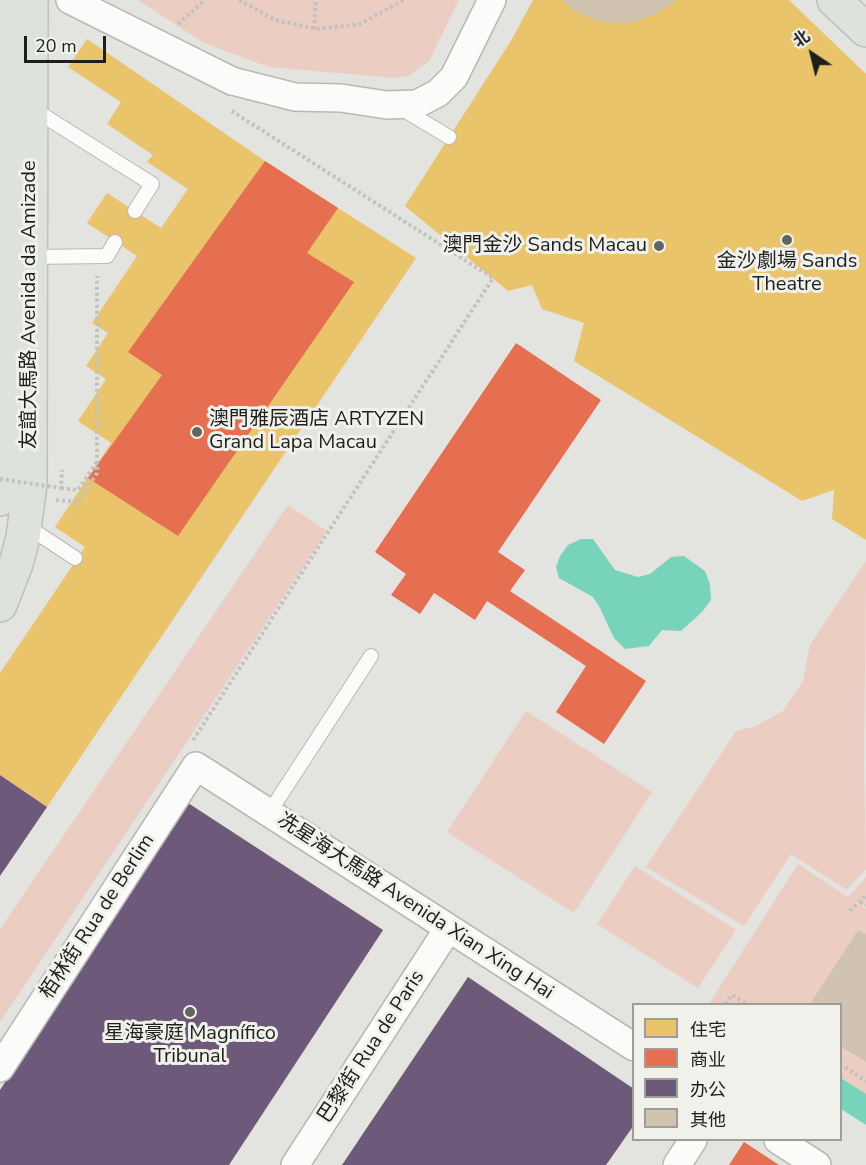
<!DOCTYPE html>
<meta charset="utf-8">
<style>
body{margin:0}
#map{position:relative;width:866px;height:1165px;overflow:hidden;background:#e3e3df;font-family:"Nunito Sans","Noto Sans SC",sans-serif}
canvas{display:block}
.legend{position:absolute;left:632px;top:1003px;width:210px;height:138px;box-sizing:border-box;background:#f1f1ec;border:2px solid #9d9d99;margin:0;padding:8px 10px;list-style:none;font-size:18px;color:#1e1e1c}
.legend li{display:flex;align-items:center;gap:12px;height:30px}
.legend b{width:30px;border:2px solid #9d9d99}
.north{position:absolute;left:782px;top:24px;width:60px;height:60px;-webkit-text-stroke:4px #f1f1ec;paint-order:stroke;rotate:325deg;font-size:16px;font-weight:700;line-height:24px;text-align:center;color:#1e1e1c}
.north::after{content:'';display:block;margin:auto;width:21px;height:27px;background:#1e1e1c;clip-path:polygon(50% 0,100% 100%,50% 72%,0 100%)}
.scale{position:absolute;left:24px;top:36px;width:82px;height:27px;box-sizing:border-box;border:3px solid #1e1e1c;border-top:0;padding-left:8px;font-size:18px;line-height:21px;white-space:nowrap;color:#1e1e1c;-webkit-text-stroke:4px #f1f1ec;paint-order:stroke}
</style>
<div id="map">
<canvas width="866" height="1165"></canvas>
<ul class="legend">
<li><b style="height:16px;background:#e9c46a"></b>住宅</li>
<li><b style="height:16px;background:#e76f51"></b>商业</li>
<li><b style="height:16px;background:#6d597a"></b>办公</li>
<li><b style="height:16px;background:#d0c4b1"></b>其他</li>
</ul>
<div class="north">北</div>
<div class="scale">20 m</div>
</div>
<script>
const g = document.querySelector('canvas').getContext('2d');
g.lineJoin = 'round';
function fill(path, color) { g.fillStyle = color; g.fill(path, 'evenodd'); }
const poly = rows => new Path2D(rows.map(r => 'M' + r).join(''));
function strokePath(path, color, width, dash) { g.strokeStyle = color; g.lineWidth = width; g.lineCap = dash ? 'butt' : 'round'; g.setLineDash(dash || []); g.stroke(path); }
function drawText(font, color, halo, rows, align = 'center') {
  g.font = font + ' "Nunito Sans","Noto Sans SC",sans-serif'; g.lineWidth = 6; g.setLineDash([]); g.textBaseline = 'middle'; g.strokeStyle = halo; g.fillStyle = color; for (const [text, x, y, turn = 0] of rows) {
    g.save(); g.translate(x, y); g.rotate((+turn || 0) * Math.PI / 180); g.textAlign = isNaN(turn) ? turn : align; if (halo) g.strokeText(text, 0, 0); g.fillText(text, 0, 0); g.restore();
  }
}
const green = poly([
 [138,0,459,0,429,61,408,76,395,78,269,67,204,43],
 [288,505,327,531,0,1022,0,929],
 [866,561,864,765,866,869,847,890,791,854,744,926,646,867,736,731,756,726,783,711,803,681,810,645],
 [526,711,652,792,574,913,447,832],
 [798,864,848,897,866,877,866,907,851,899,866,909,866,1124,841,1108,840,1004,709,1004],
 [635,866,736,930,698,988,597,924]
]);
const water = poly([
 [581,539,593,539,615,570,638,577,650,574,671,557,684,556,705,571,710,584,711,600,702,612,681,631,662,630,649,646,625,649,614,638,600,608,593,597,559,578,556,567,560,556,568,545],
 [841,1078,866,1094,866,1125,841,1109]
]);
const homes = poly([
 [533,0,789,0,866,74,866,540,832,519,834,490,802,501,574,361,584,323,542,309,532,285,508,291,405,206,512,39],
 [87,39,265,161,416,258,47,807,0,775,0,673,85,547,55,527,111,443,78,421,106,379,86,366,108,333,92,323,137,256,87,223,107,193,161,228,188,189,147,162,153,155,107,124,121,102,68,67],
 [188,803,383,930,273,1097,240,1075,284,1008,265,995,288,960,307,973,325,944,199,861,178,894,202,910,180,944,157,929,112,997,76,974],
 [468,977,634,1089,634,1125,606,1165,538,1165,549,1149,567,1161,602,1110,483,1028,449,1078,475,1095,451,1130,425,1112,390,1164,358,1141],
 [26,1051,60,1073,13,1145,33,1158,28,1165,0,1165,0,1090],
 [744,1142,779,1165,729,1165],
 [188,1153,207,1165,180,1165]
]);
const shops = poly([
 [265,161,338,208,307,253,354,282,178,536,88,478,162,375,128,352],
 [516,343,601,400,498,552,525,570,510,591,646,681,604,744,556,712,586,666,487,601,475,620,434,593,420,614,391,595,406,574,375,552],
 [744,1142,779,1165,729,1165]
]);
const offices = poly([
 [0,775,47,807,0,876],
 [188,803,383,930,229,1165,0,1165,0,1090],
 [468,977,634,1089,634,1125,606,1165,342,1165]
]);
const building = poly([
 [562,0,677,0,656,14,630,23,602,22,576,12],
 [858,930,866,934,866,1062,840,1046,840,1004,810,1004]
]);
const path = poly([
 [239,0,275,20,317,29,360,24,404,0],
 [178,24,205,0],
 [314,29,316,0],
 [61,488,78,490,96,463],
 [56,500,78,502,97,473,97,276],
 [193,740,493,278,230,110],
 [860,902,866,905],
 [850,911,866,895],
 [725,1004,732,995,747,1004],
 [840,1064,866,1081]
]);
const lane = poly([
 [33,109,152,184,135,211],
 [404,110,449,137],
 [31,257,107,256,115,242],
 [25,525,75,558],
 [269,813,371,656]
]);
const street = poly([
 [70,0,232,81,295,97,341,98,387,105,417,104,438,93,454,77,492,0],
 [0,1068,196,766,634,1047],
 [778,1140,817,1165],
 [295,1165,448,929],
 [677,1165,693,1140]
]);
const primary = poly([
 [834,0,866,30],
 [0,499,3,0],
 [0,605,16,564,23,537,30,484,31,0]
]);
const pathBridge = poly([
 [0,479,61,488,62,470]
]);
const markers = [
 [787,240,6,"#636360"],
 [659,246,6,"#636360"],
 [197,432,6,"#636360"],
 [190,1012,6,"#636360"]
];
const poiNames = [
 ["澳門金沙 Sands Macau",647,246,"right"],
 ["金沙劇場 Sands",787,262],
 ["Theatre",787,285],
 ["澳門雅辰酒店 ARTYZEN",209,420,"left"],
 ["Grand Lapa Macau",209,443,"left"],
 ["星海豪庭 Magnífico",190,1034],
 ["Tribunal",190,1057]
];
const streetNames = [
 ["友誼大馬路 Avenida da Amizade",30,305,-90],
 ["冼星海大馬路 Avenida Xian Xing Hai",415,907,33],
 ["栢林街 Rua de Berlim",98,917,-57],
 ["巴黎街 Rua de Paris",372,1047,-57]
];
fill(green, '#eccdc1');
fill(water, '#77d4bb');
fill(homes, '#e9c46a');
fill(shops, '#e76f51');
fill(offices, '#6d597a');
fill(building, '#d0c4b1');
strokePath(lane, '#b8b8b6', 16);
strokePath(street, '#b8b8b6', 30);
strokePath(primary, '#bfbfbe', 36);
strokePath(path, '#c2c2c0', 4, [3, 3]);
strokePath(lane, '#fbfbfa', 14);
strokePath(street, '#fbfbfa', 27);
strokePath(primary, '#dee2dc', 33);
strokePath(pathBridge, '#c2c2c0', 4, [3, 3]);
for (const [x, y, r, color] of markers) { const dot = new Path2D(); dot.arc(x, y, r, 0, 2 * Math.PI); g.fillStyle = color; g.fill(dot); strokePath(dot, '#f1f1ec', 2); }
drawText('20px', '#1e1e1c', '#f1f1ec', poiNames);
drawText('20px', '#1e1e1c', '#f1f1ec', streetNames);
</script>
